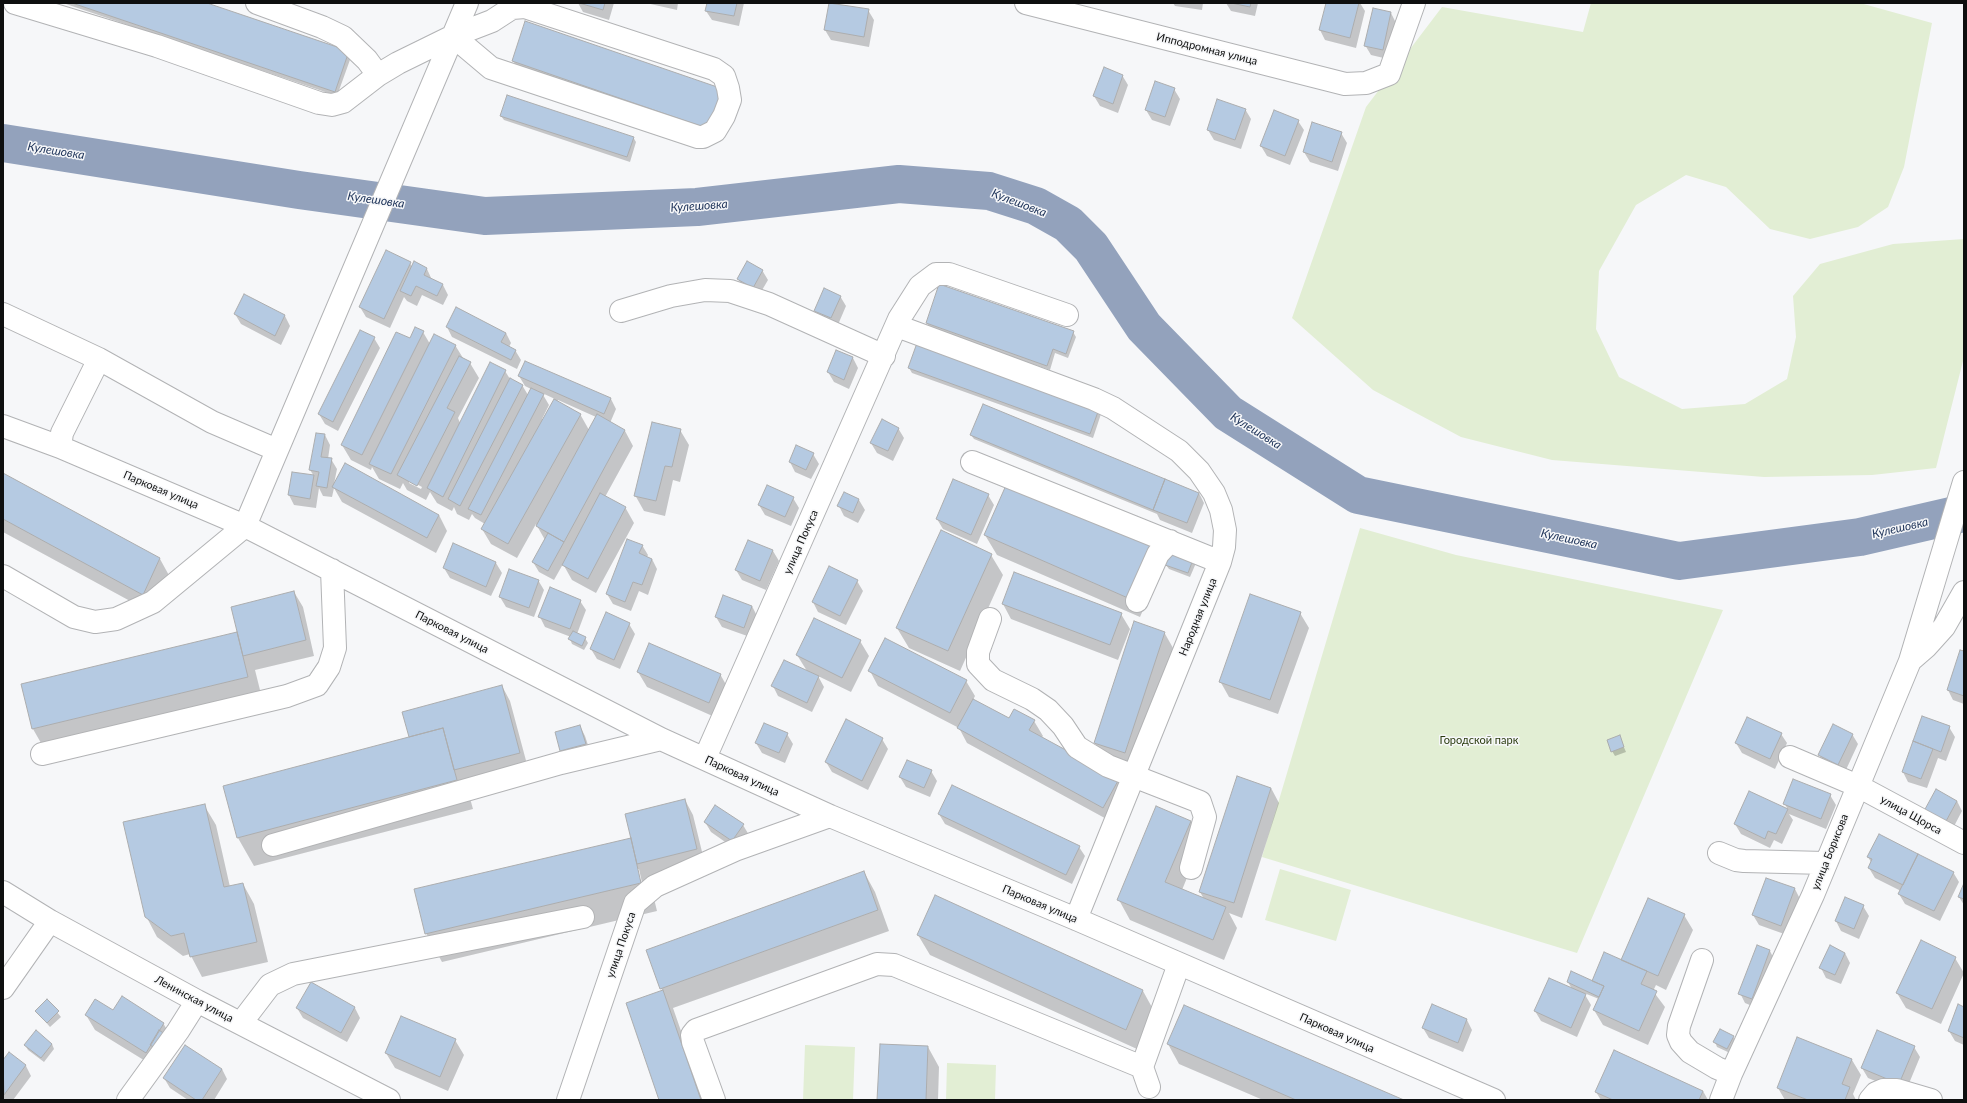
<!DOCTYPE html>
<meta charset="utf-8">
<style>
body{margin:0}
#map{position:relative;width:1967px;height:1103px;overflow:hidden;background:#f6f7f9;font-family:Lato,sans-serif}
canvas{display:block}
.frame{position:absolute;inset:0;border:4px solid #0e0f0f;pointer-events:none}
</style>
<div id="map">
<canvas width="1967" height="1103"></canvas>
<div class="frame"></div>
</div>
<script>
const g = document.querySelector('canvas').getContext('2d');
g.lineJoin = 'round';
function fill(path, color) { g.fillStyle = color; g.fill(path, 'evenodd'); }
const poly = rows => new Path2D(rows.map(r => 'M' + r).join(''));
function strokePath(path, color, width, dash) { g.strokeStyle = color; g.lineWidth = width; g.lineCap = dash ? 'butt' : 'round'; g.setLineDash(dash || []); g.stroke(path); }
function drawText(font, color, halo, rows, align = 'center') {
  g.font = font + ' Lato,sans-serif'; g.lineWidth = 3; g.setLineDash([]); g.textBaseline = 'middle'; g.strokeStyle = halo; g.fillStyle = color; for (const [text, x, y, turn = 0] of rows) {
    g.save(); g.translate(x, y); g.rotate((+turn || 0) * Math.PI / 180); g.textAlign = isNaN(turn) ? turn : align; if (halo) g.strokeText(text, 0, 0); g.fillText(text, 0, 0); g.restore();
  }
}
const green = poly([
 [1591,3,1860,3,1932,23,1904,167,1888,207,1858,227,1810,239,1770,229,1726,187,1686,175,1636,205,1599,271,1596,329,1619,377,1682,409,1745,404,1787,379,1796,337,1793,296,1820,264,1893,244,1964,239,1964,357,1936,468,1872,475,1764,477,1552,460,1461,437,1373,390,1292,318,1366,107,1442,7,1583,32],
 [1360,528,1456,555,1723,610,1577,953,1262,857],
 [1280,869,1351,890,1336,941,1265,920],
 [805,1045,855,1047,853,1100,803,1100],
 [947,1063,996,1065,995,1100,946,1100]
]);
const shadow = poly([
 [63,3,204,3,351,57,337,96],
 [578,3,614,3,609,20,583,12],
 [646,3,678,3,677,10],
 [708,3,744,3,739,26,712,20,706,11],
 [830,3,868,10,874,20,869,47,831,40,825,30],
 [1173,3,1203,3,1202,10,1175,6],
 [1226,3,1258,3,1255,16,1231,11],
 [1327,3,1360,3,1365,11,1356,48,1325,40,1320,30],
 [1391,13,1396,23,1388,59,1371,55,1365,45],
 [513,61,722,90,712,133,516,65],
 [1122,75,1128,85,1118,113,1100,106,1094,96],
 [1174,89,1180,99,1170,126,1152,120,1146,110],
 [1245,109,1251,119,1241,149,1214,140,1208,130],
 [501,116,633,137,636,142,630,162,504,120],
 [1298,121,1304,130,1290,165,1267,156,1261,146],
 [1341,133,1347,143,1338,171,1310,162,1304,152],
 [410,263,412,267,427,269,432,280,443,285,448,295,443,305,422,295,417,306,407,301,404,297,390,328,366,317,360,307],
 [762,270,768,280,758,297,744,289,738,279],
 [245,296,285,316,290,326,281,345,241,324,235,314],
 [840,296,846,306,837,327,821,321,815,311],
 [456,309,506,333,511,343,509,347,515,350,521,360,517,369,452,337,447,327],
 [927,323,1073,332,1076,337,1068,358,1055,353,1050,370,929,328],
 [423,332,430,344,455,345,463,358,470,363,479,378,458,418,460,423,505,371,510,379,522,385,528,395,531,389,525,386,519,376,611,399,616,409,610,423,625,431,633,446,605,497,625,507,634,523,596,593,572,580,563,564,554,580,539,572,533,562,545,540,536,524,517,558,491,544,482,529,485,524,475,518,472,514,469,520,457,514,454,507,452,511,437,503,430,492,426,500,407,490,403,483,400,489,379,479,372,467,371,470,351,460,342,445,411,340],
 [542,393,555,399,543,419,542,419,549,405],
 [558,400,596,417,589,430,580,414,557,402],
 [409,480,422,487,421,489,409,483],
 [374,338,380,348,338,431,325,424,319,414],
 [853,358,858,368,849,389,834,382,828,372],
 [909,368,1098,410,1101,414,1093,438,912,373],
 [898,428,904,438,893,461,877,453,871,443],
 [680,430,689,445,680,482,673,480,665,516,644,511,635,495],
 [325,435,330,445,328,459,331,459,337,469,334,484,439,515,447,531,436,553,342,502,334,488,332,497,323,496,319,488,316,508,294,505,289,495,292,473,314,476,310,470],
 [971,435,1199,493,1204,503,1192,533,1160,520,1157,514,974,439],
 [813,454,819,464,811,479,795,472,790,462],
 [3,474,160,559,171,579,154,614,3,532],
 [954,480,988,495,994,505,977,544,943,529,937,519],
 [845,493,859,500,865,510,858,523,844,516,839,506],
 [793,498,799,508,791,526,765,515,759,505],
 [985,535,1162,566,1140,617,997,555],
 [749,541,773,551,779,561,766,590,742,580,736,570],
 [454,545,496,563,502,573,491,596,450,578,444,568],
 [642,545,648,555,647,557,652,559,657,569,648,595,639,591,631,611,613,604,607,594],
 [1172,550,1196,563,1190,577,1169,569,1166,565],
 [991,555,1003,575,960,671,909,648,897,628],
 [538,580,544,590,534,617,506,607,500,597],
 [857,581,863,591,846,625,818,612,813,602],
 [294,592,303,607,314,656,255,670,264,706,49,757,33,729,236,633,239,636],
 [580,601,586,610,577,634,585,638,588,643,584,650,572,644,570,639,571,637,545,627,540,617],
 [1003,604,1121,614,1130,629,1118,660,1011,619],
 [752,606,757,616,750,637,722,627,716,617],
 [1300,613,1309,628,1278,714,1229,697,1220,681],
 [629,624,635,634,620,669,597,659,591,649],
 [1164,632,1173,648,1134,768,1104,758,1095,743],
 [860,641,869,656,851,692,818,676,824,687,812,712,778,696,773,686,807,671,797,655],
 [1964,652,1964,704,1953,700,1948,690],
 [870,671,966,681,975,696,973,700,1010,720,1034,721,1043,736,1041,738,1118,780,1127,795,1112,822,967,743,959,728,878,686],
 [638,672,720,674,729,690,717,718,647,687],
 [502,686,510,701,528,768,466,784,473,809,254,866,238,838],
 [1923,717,1949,727,1955,737,1946,761,1938,758,1927,788,1908,782,1903,772],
 [580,726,585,736,591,754,567,761,561,751,556,733],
 [787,734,793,744,785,763,762,753,756,743],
 [1781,734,1787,743,1775,769,1742,753,1736,743],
 [1852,734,1858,744,1844,774,1825,765,1820,755],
 [1619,736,1626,752,1615,756,1612,751],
 [882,739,888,749,868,790,832,772,826,762],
 [931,771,937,781,930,797,906,787,900,777],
 [1271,788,1279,803,1242,918,1229,913,1237,928,1224,960,1130,920,1119,900,1191,821,1202,841,1182,890,1204,899,1200,892],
 [1750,792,1788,810,1785,804,1830,795,1836,805,1826,829,1789,814,1793,820,1782,844,1774,840,1770,848,1741,834,1735,824],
 [685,800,693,815,705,864,649,878,657,911,442,962,426,933,632,839],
 [637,869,639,869,643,887,641,888],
 [1957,801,1962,811,1951,832,1931,821],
 [204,805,216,825,230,887,243,884,254,904,268,962,202,977,190,954,183,956,157,937,146,916],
 [939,814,1079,847,1085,856,1072,884,945,824],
 [705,822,743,825,749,835,738,851,711,832],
 [1868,857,1953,872,1959,882,1940,921,1905,904,1899,894,1901,891,1875,878,1869,868,1871,862],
 [864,872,875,892,889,931,673,1008,705,1100,660,1100,663,992,661,988],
 [1964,886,1964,905,1959,897],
 [1795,889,1800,899,1787,935,1759,925,1753,915],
 [936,896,1143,991,1154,1011,1137,1049,930,955,918,935],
 [1863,906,1869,916,1859,939,1841,931,1836,921],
 [1684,915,1693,930,1666,990,1656,985,1653,991,1665,1007,1648,1045,1603,1025,1594,1010,1599,999,1584,993,1591,1005,1577,1037,1541,1021,1535,1011,1572,989,1568,982,1592,982],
 [1758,947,1770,951,1775,961,1757,1008,1745,1003,1740,993],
 [1845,953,1850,963,1841,984,1826,978,1821,968],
 [1955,958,1964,973,1941,1024,1906,1008,1897,993],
 [311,983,355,1008,360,1018,347,1042,303,1018,297,1008],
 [47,1000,61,1017,50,1027,36,1011],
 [1433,1006,1467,1020,1472,1030,1463,1052,1429,1038,1423,1028],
 [1964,1008,1964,1045,1955,1041,1949,1031],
 [114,1012,163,1023,172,1038,155,1067,95,1030,86,1015],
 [1733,1037,1736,1041,1730,1053,1717,1047,1715,1042],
 [1798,1038,1852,1060,1861,1075,1853,1094,1856,1100,1785,1100,1778,1088],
 [455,1040,464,1055,448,1091,395,1068,386,1053],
 [52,1044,54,1049,44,1062,28,1050,25,1045],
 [1168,1044,1401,1100,1263,1100,1179,1064],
 [928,1047,939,1067,938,1100,878,1100],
 [1914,1047,1920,1057,1905,1093,1868,1078,1862,1068],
 [9,1053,26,1066,31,1076,13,1100,3,1100,3,1061],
 [222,1069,227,1079,214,1100,188,1100,170,1088,164,1078],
 [1703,1091,1708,1100,1601,1100,1596,1092]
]);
const river = poly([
 [3,143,299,190,485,216,697,207,899,184,989,191,1036,206,1068,224,1091,247,1144,327,1228,413,1358,495,1679,561,1860,537,1964,513]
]);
const building = poly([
 [72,3,207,3,349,51,335,92,72,3],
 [579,3,605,3,603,10,579,3],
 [707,3,737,3,734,16,705,11,707,3],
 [829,3,869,9,864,37,824,30,829,3],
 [1231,3,1251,3,1250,7,1231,3],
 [1326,3,1359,3,1350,38,1319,30,1326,3],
 [1373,8,1391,12,1383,50,1364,46,1373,8],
 [525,21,723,89,709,129,512,61,525,21],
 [1104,67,1123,75,1113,104,1093,96,1104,67],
 [1155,81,1175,88,1165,117,1145,110,1155,81],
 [507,95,634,137,627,157,500,116,507,95],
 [1217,99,1246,109,1235,140,1207,130,1217,99],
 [1274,110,1299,120,1285,156,1260,146,1274,110],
 [1312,122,1342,132,1332,162,1303,152,1312,122],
 [386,250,411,262,384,319,359,307,386,250],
 [414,261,427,268,424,275,443,284,437,296,416,286,411,296,400,291,414,261],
 [747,261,763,270,753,288,737,279,747,261],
 [939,284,1074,331,1066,354,1053,349,1047,366,926,323,939,284],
 [824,288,841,296,831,318,814,311,824,288],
 [244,294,285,315,275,336,234,314,244,294],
 [456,307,506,333,501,342,516,350,511,360,446,327,456,307],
 [415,327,424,331,362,455,341,445,396,332,410,338,415,327],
 [360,330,375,337,333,422,318,414,360,330],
 [434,334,456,345,391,474,369,464,434,334],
 [917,343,1099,409,1090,434,908,368,917,343],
 [836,350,853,357,844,380,827,372,836,350],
 [459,356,471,362,447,408,455,412,417,486,397,475,459,356],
 [525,361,611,398,604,414,518,376,525,361],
 [490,362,506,370,443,497,427,488,490,362],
 [510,378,523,385,460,506,448,499,510,378],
 [531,388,544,394,481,515,468,509,531,388],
 [554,399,581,414,508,544,481,529,554,399],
 [983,404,1165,479,1153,510,970,435,983,404],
 [597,414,625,430,564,542,536,526,597,414],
 [882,419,899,428,888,451,870,443,882,419],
 [652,422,681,429,672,467,665,466,656,501,634,496,652,422],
 [316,433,325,434,321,457,332,458,327,488,316,486,319,472,309,470,316,433],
 [796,445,814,453,806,470,789,462,796,445],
 [345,463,439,515,427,538,332,487,345,463],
 [292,472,314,475,310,499,288,495,292,472],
 [3,473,160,558,143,595,3,519,3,473],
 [953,479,989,494,971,535,936,519,953,479],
 [1165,479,1199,493,1187,523,1153,510,1165,479],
 [1007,483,1151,545,1128,598,984,535,1007,483],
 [767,485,794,497,785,517,758,505,767,485],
 [844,492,859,499,853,513,837,506,844,492],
 [600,493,626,507,588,579,562,565,600,493],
 [941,530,992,554,948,651,896,628,941,530],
 [548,533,564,542,548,571,532,562,548,533],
 [627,539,643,545,639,553,652,559,642,585,633,582,625,602,606,594,627,539],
 [748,540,773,550,760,581,735,570,748,540],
 [453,543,496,562,486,587,443,568,453,543],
 [1171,549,1194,557,1188,573,1165,565,1171,549],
 [829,566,858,580,840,616,812,602,829,566],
 [509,569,539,580,529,608,499,597,509,569],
 [1014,572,1122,613,1110,645,1002,604,1014,572],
 [550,587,581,600,570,629,538,617,550,587],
 [294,591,306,640,243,656,231,607,294,591],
 [1250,594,1301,612,1270,700,1219,682,1250,594],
 [723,595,752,606,744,628,715,617,723,595],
 [606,612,630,623,614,660,590,649,606,612],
 [814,618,861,640,842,678,796,655,814,618],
 [1134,621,1165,632,1125,753,1094,743,1134,621],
 [573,631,586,637,582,646,568,639,573,631],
 [237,632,248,677,32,729,21,684,237,632],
 [885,638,967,680,950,713,868,671,885,638],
 [649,643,721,674,709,703,637,672,649,643],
 [1960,650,1964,651,1964,696,1947,690,1960,650],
 [784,660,819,676,807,703,771,686,784,660],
 [502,685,520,753,454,770,443,728,409,737,402,712,502,685],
 [973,699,1009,718,1014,709,1035,720,1029,730,1119,779,1103,808,957,728,973,699],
 [1922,716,1950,726,1941,752,1913,741,1922,716],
 [1747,717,1782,733,1770,759,1735,743,1747,717],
 [846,719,883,738,862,781,825,762,846,719],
 [764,723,788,733,779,753,755,743,764,723],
 [1833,724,1853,734,1838,765,1818,755,1833,724],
 [580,725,586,744,560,751,555,732,580,725],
 [443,728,457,780,237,838,223,786,443,728],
 [1620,735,1624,747,1611,752,1607,740,1620,735],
 [1913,741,1933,749,1921,779,1902,772,1913,741],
 [907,760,932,770,924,788,899,777,907,760],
 [1237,776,1271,788,1234,903,1199,892,1237,776],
 [1793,779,1831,794,1821,819,1783,804,1793,779],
 [952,785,1080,846,1066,875,938,814,952,785],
 [1936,789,1957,801,1945,823,1924,811,1936,789],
 [1749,791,1788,809,1776,834,1768,831,1765,839,1734,824,1749,791],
 [685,799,697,849,637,864,625,814,685,799],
 [205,804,224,887,243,883,257,942,190,957,184,933,171,936,145,917,123,822,205,804],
 [715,805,744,824,732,841,704,822,715,805],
 [1156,806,1191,821,1165,882,1226,907,1213,940,1117,900,1156,806],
 [1879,834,1918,854,1903,885,1868,868,1872,859,1867,857,1879,834],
 [631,838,641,883,425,934,414,889,631,838],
 [1918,854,1954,872,1934,911,1898,894,1918,854],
 [864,871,878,910,660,989,646,950,864,871],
 [1766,878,1795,888,1781,926,1752,915,1766,878],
 [1964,883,1964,899,1958,897,1964,883],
 [935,895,1143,990,1126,1030,917,935,935,895],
 [1845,897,1864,905,1854,929,1835,921,1845,897],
 [1648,898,1685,914,1658,976,1621,960,1648,898],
 [1921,940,1956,957,1932,1009,1896,993,1921,940],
 [1757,945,1770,950,1752,999,1738,994,1757,945],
 [1830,945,1845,953,1835,975,1819,968,1830,945],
 [1604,952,1647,971,1641,984,1657,991,1639,1031,1593,1010,1604,986,1592,981,1604,952],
 [1571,971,1604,986,1599,997,1567,982,1571,971],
 [1549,978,1586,994,1571,1028,1534,1011,1549,978],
 [311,982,355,1007,341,1033,296,1008,311,982],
 [663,990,701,1100,659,1100,626,1003,663,990],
 [122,996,164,1023,146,1053,85,1015,95,999,113,1010,122,996],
 [47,999,59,1011,47,1023,35,1011,47,999],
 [1432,1004,1467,1019,1458,1043,1422,1028,1432,1004],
 [1958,1004,1964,1007,1964,1038,1948,1031,1958,1004],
 [1184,1005,1404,1100,1296,1100,1167,1044,1184,1005],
 [401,1016,456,1039,440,1077,385,1053,401,1016],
 [1720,1029,1734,1036,1727,1049,1713,1042,1720,1029],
 [36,1030,52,1044,41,1058,24,1045,36,1030],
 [159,1030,169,1037,161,1051,150,1045,159,1030],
 [1877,1030,1915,1046,1899,1084,1861,1068,1877,1030],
 [1797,1037,1852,1059,1842,1084,1850,1087,1845,1100,1808,1100,1777,1088,1797,1037],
 [880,1044,928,1046,926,1100,877,1100,880,1044],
 [185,1045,222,1069,202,1100,196,1100,163,1078,185,1045],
 [1614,1050,1703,1091,1699,1100,1613,1100,1595,1092,1614,1050],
 [9,1052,26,1065,4,1095,3,1060,9,1052]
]);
const minor = poly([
 [15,3,157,46,319,103,332,105,343,102,378,75,398,63,453,36,492,21,512,8,525,7,714,69,724,76,728,88,730,100,724,116,715,131,703,137,698,137,491,68,453,36],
 [257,3,322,27,343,37,367,60,378,75],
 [1026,3,1345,84,1366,83,1389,74,1414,3],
 [621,311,671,296,705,290,730,291,769,304,884,356],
 [3,314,99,359,212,422,277,450],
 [897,326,1094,399,1113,408,1179,451,1199,471,1214,493,1221,510,1225,530,1224,547,1220,562],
 [3,426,60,447,245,526,661,739,830,816,1076,919,1494,1100],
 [60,447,62,433,99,359],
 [972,462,1220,562,1076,919],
 [3,576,74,617,95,622,116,619,153,602,245,526,467,3],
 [1137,601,1158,554,1170,541],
 [990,619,978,652,978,664,993,680,1032,699,1048,710,1063,726,1077,747,1108,766,1200,802,1205,817,1191,868],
 [1911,660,1926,647,1944,627,1964,592],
 [42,754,287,696,317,685,329,667,335,648,332,570],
 [1790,757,1858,786,1964,843],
 [705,758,899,319,920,286,936,274,949,274,1067,315],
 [273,845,561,763,661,739],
 [1719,853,1736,860,1744,861,1825,863],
 [3,892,50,921,197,1001,389,1100],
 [1702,960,1679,1026,1678,1035,1681,1042,1690,1052,1717,1068,1731,1074],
 [3,988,50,921],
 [241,1023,270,985,293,974,583,917],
 [1149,1087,1142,1067,1179,964],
 [128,1100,178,1031,197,1001],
 [568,1100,635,903,655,886,735,850,830,816],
 [714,1100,693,1042,692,1035,696,1030,877,964,894,965,1142,1067],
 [1721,1100,1731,1074,1813,895,1910,661,1964,482],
 [1870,1100,1876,1093,1883,1090,1897,1090,1931,1100]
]);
const streetNames = [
 ["Ипподромная улица",1207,49,14],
 ["Парковая улица",161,490,23],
 ["улица Покуса",801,542,-66],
 ["Народная улица",1198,617,-68],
 ["Парковая улица",452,632,27],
 ["Парковая улица",742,776,25],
 ["улица Щорса",1911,815,29],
 ["улица Борисова",1830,852,-68],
 ["Парковая улица",1040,904,23],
 ["улица Покуса",621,945,-71],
 ["Ленинская улица",194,999,28],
 ["Парковая улица",1337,1033,24]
];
const parkNames = [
 ["Городской парк",1479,740]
];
const waterNames = [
 ["Кулешовка",56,151,9],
 ["Кулешовка",376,200,8],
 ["Кулешовка",1019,203,21],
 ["Кулешовка",699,206,-4],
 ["Кулешовка",1256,431,32],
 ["Кулешовка",1900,528,-13],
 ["Кулешовка",1569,539,12]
];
fill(green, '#e2eed4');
fill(shadow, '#0003');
strokePath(river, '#93a2bc', 38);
fill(building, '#b5cae2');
strokePath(building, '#acadae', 1);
strokePath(minor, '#b2b3b5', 24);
strokePath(minor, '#fff', 22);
drawText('11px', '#0e0f0f', '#f6f7f9', streetNames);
drawText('11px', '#2b3c0e', '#f6f7f9', parkNames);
drawText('italic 12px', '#21365b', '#f6f7f9', waterNames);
</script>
